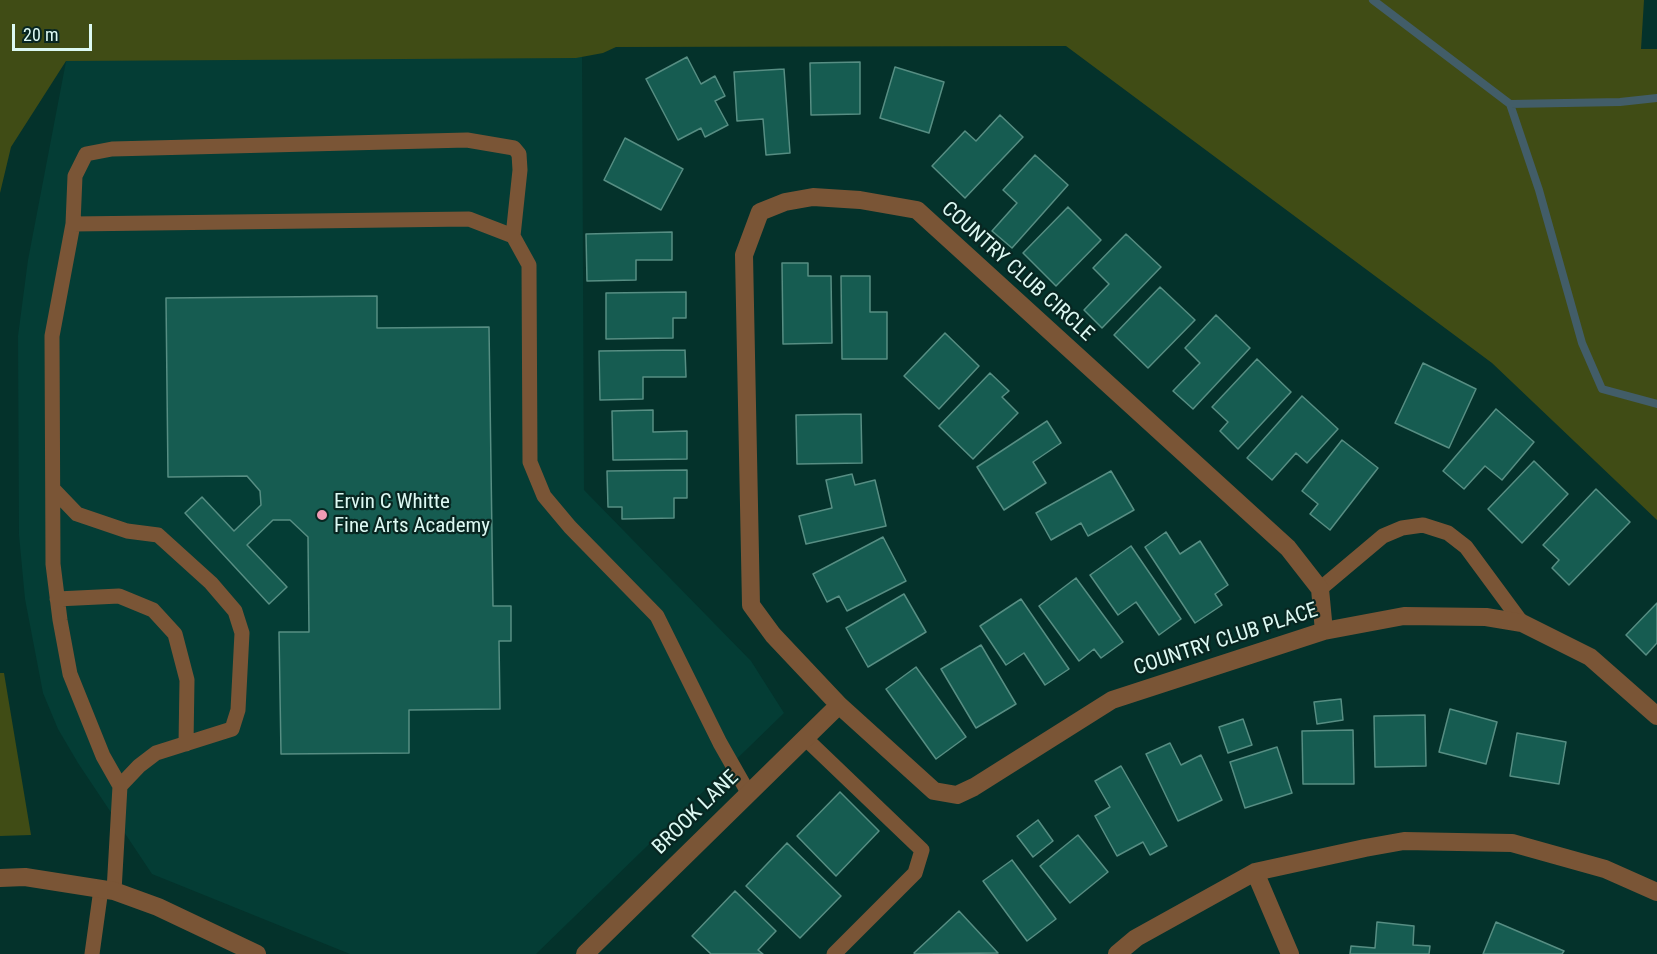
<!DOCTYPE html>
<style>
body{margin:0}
#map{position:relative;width:1657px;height:954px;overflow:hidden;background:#04322b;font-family:"Roboto Condensed",sans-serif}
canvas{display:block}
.scale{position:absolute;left:12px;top:24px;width:80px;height:27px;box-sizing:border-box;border:3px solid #ddf9f3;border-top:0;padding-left:8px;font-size:18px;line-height:21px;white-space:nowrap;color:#ddf9f3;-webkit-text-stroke:4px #082621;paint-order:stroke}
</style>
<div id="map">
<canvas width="1657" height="954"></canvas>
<div class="scale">20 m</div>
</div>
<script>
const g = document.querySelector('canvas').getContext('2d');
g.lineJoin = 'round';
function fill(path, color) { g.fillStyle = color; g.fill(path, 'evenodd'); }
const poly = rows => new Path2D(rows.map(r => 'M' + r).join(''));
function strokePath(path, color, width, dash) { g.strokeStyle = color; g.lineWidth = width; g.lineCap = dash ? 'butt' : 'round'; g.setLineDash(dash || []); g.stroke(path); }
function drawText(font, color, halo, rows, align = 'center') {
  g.font = font + ' "Roboto Condensed",sans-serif'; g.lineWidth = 4.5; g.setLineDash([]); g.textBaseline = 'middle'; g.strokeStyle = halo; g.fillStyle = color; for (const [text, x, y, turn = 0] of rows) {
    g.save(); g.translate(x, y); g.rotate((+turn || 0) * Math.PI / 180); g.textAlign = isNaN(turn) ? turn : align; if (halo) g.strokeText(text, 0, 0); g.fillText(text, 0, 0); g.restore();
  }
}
const built = poly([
 [582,48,584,490,751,661,784,713,536,954,350,954,152,874,78,763,58,729,43,693,25,599,19,535,18,336,28,260,68,51]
]);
const green = poly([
 [0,0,1644,0,1641,49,1657,49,1657,520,1492,363,1066,46,616,47,603,53,576,58,66,61,11,147,0,193],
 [0,673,4,673,31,835,0,836]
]);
const stream = poly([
 [1373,0,1510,104,1620,102,1657,98],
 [1510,104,1539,190,1582,343,1602,389,1657,404]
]);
const building = poly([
 [687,57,701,84,715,76,725,96,715,101,728,125,705,137,701,128,678,140,646,79,687,57],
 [860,62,860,114,811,115,810,63,860,62],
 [895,67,944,82,929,133,880,118,895,67],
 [784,69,790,153,766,155,763,119,737,121,734,72,784,69],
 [1000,115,1023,137,965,198,932,166,965,131,976,141,1000,115],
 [625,138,683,169,661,210,604,180,625,138],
 [1035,155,1068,185,1012,248,992,231,1017,203,1003,190,1035,155],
 [1068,207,1101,240,1056,286,1023,253,1068,207],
 [672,232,672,260,636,260,636,280,587,281,586,234,672,232],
 [1126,234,1161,267,1102,328,1084,310,1109,284,1093,268,1126,234],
 [782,263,808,263,808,276,831,276,832,343,783,344,782,263],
 [841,276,870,276,870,312,887,312,887,359,842,359,841,276],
 [1160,287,1195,320,1148,368,1114,335,1160,287],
 [686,292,686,318,673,318,673,338,606,339,606,293,686,292],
 [377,296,377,328,489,327,493,606,511,606,511,641,499,641,500,709,409,710,409,753,281,754,279,632,309,632,308,537,290,520,273,520,247,545,287,587,269,604,185,513,202,497,234,531,261,505,260,491,247,476,168,477,166,298,377,296],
 [1216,315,1250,348,1193,409,1173,391,1200,363,1185,348,1216,315],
 [945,333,979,366,939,409,904,376,945,333],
 [685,350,686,377,643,377,643,399,600,400,599,351,685,350],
 [1257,359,1291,392,1238,449,1220,431,1228,422,1212,407,1257,359],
 [1423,363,1476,389,1449,448,1395,423,1423,363],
 [990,373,1009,391,1002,397,1018,413,973,459,939,426,990,373],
 [1302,396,1338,429,1307,463,1296,453,1272,480,1247,458,1302,396],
 [1496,409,1534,442,1502,480,1485,466,1464,489,1443,471,1496,409],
 [653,410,653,432,687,431,687,459,613,460,612,411,653,410],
 [861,414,862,463,797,464,796,415,861,414],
 [1047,421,1061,443,1033,462,1046,483,1004,510,977,467,1047,421],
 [1342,440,1378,468,1330,530,1310,514,1318,504,1302,491,1342,440],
 [1534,461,1568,494,1522,543,1488,509,1534,461],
 [687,470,687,498,674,498,674,518,622,519,622,507,608,507,607,471,687,470],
 [1111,471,1134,510,1088,536,1081,523,1051,540,1036,513,1111,471],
 [852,474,855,485,875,480,886,526,806,544,799,516,832,508,826,480,852,474],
 [1596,489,1630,522,1569,585,1552,568,1559,560,1543,545,1596,489],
 [1166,532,1180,554,1200,541,1228,585,1215,594,1222,605,1195,623,1145,547,1166,532],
 [883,537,906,581,847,611,839,596,827,602,813,574,883,537],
 [1131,546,1181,619,1159,635,1136,602,1118,615,1090,575,1131,546],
 [1076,578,1123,642,1101,658,1094,649,1079,661,1039,606,1076,578],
 [904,594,926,632,868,667,846,628,904,594],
 [1021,599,1069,669,1045,685,1024,653,1006,665,980,626,1021,599],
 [1657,603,1657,643,1646,655,1626,635,1657,603],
 [981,645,1016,704,976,728,941,669,981,645],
 [916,667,966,737,936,759,886,689,916,667],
 [1341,699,1343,720,1317,724,1314,702,1341,699],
 [1450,709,1497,722,1486,764,1439,752,1450,709],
 [1425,715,1426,766,1375,767,1374,716,1425,715],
 [1243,719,1252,745,1228,753,1219,727,1243,719],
 [1353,730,1354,784,1303,784,1302,731,1353,730],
 [1517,733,1566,742,1559,784,1510,776,1517,733],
 [1170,743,1181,765,1201,755,1222,800,1178,821,1146,754,1170,743],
 [1277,747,1292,793,1245,808,1230,762,1277,747],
 [1121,766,1167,846,1150,855,1143,842,1117,856,1095,816,1110,807,1095,781,1121,766],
 [840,792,879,831,836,876,797,836,840,792],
 [1038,820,1053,841,1033,857,1017,836,1038,820],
 [1078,835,1108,872,1070,903,1040,866,1078,835],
 [787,843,841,896,800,938,746,886,787,843],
 [1012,860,1056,919,1027,941,983,881,1012,860],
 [735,891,776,931,758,950,763,954,711,954,692,936,735,891],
 [959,911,998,953,915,954,914,953,959,911],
 [1377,922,1414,926,1413,945,1430,946,1429,954,1350,954,1351,946,1375,948,1377,922],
 [1496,922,1564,951,1562,954,1483,954,1496,922]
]);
const lane = poly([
 [73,224,75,176,86,154,112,149,467,140,514,148,519,154,520,170,513,236],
 [53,489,77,514,127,531,158,535,211,583,235,611,242,633,238,710,232,729,156,753,139,766,120,786],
 [1320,589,1383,536,1402,528,1423,525,1448,533,1466,547,1522,623],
 [57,599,119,596,153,610,175,634,187,680,186,744],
 [805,738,922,850,915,873,834,954],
 [114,891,120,786,103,756,70,674,60,620,53,564,52,336,73,224,469,219,513,236,529,265,530,462,544,496,570,527,657,616,720,743,749,794],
 [92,954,101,889]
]);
const street = poly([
 [1324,631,1320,589,1288,548,917,210,860,200,813,197,785,202,760,212,744,255,751,605,773,635,839,705,934,791,957,795,974,787,1112,700,1324,631,1404,616,1486,617,1522,623,1590,657,1657,716],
 [1255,872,1290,954],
 [0,878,25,877,114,891,158,907,257,954],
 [585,954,839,705],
 [1117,954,1136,938,1255,872,1365,848,1404,841,1512,843,1605,869,1657,892]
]);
const markers = [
 [322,515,6,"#f19ab4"]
];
const streetNames = [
 ["COUNTRY CLUB CIRCLE",1017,272,42],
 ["COUNTRY CLUB PLACE",1226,640,-18],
 ["BROOK LANE",696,813,-44]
];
const poiNames = [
 ["Ervin C Whitte",334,503],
 ["Fine Arts Academy",334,527]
];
fill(built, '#043d35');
fill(green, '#404c15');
strokePath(stream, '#425d68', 8);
fill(building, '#165c51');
strokePath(building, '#578e83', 1.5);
strokePath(lane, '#7a5536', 15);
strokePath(street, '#7a5536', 18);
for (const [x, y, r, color] of markers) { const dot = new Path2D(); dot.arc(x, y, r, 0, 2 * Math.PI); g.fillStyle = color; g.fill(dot); strokePath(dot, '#082621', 2); }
drawText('21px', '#ddf9f3', '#082621', streetNames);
drawText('21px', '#ddf9f3', '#082621', poiNames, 'left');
</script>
